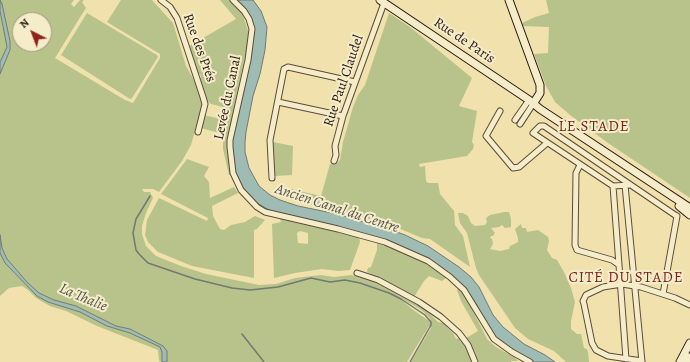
<!DOCTYPE html>
<meta charset="utf-8">
<style>
body{margin:0}
#map{position:relative;width:690px;height:362px;overflow:hidden;background:#f0e1ad;font-family:Alegreya,serif}
canvas{display:block}
.north{position:absolute;left:12px;top:12px;width:40px;height:40px;box-sizing:border-box;background:#f5ecca;border:1px solid #a49880;border-radius:50%;rotate:318deg;font-size:11px;font-weight:700;line-height:16px;text-align:center;color:#2a1912}
.north::after{content:'';display:block;margin:auto;width:14px;height:18px;background:#8f2418;clip-path:polygon(50% 0,100% 100%,50% 72%,0 100%)}
</style>
<div id="map">
<canvas width="690" height="362"></canvas>
<div class="north">N</div>
</div>
<script>
const g = document.querySelector('canvas').getContext('2d');
g.lineJoin = 'round';
function fill(path, color) { g.fillStyle = color; g.fill(path, 'evenodd'); }
const poly = rows => new Path2D(rows.map(r => 'M' + r).join(''));
function strokePath(path, color, width, dash) { g.strokeStyle = color; g.lineWidth = width; g.lineCap = dash ? 'butt' : 'round'; g.setLineDash(dash || []); g.stroke(path); }
function drawText(font, color, halo, rows, align = 'center') {
  g.font = font + ' Alegreya,serif'; g.lineWidth = 4; g.setLineDash([]); g.textBaseline = 'middle'; g.strokeStyle = halo; g.fillStyle = color; for (const [text, x, y, turn = 0] of rows) {
    g.save(); g.translate(x, y); g.rotate((+turn || 0) * Math.PI / 180); g.textAlign = isNaN(turn) ? turn : align; if (halo) g.strokeText(text, 0, 0); g.fillText(text, 0, 0); g.restore();
  }
}
const green = poly([
 [0,0,74,0,71,4,74,7,80,0,84,0,82,2,86,8,84,11,55,58,125,100,133,103,160,58,160,54,107,22,121,0,152,0,173,23,186,66,199,89,202,97,202,106,191,145,182,161,159,192,153,189,142,189,144,192,150,192,153,198,146,213,142,226,142,234,146,246,156,256,181,266,206,274,259,285,276,284,295,278,321,275,334,277,351,275,377,282,417,303,429,313,438,322,443,323,453,333,456,339,459,338,468,349,473,362,411,362,431,328,429,326,407,362,167,362,167,351,163,346,130,329,116,326,76,306,54,300,39,293,27,282,7,259,2,248,0,235,0,74,10,50,10,41],
 [20,20,44,20,44,44,20,44],
 [397,296,420,309,429,317,431,321,426,319,412,309],
 [220,0,229,0,242,12,248,31,248,42,227,141,227,147,231,175,229,175,223,149,223,134,201,128,204,115,225,120,227,108,211,104,206,100,199,79,201,77,200,74,198,74,189,46,236,19],
 [546,0,690,0,690,198,608,143,570,115,555,102,546,86,534,54,548,53,549,27,523,26,522,23,535,17,549,13],
 [0,12,7,47,0,62],
 [87,13,157,55,158,57,132,98,130,99,61,55],
 [389,13,410,27,472,78,459,106,477,111,472,142,474,145,473,149,467,156,419,164,420,167,425,166,426,181,428,183,438,183,440,194,454,211,455,225,463,236,470,267,430,239,422,238,391,225,318,205,306,204,289,199,291,189,321,196,330,164,335,164,340,160,343,142,353,107,358,95,365,85],
 [273,142,293,146,292,175,275,176],
 [187,159,209,167,204,176,209,182,210,198,234,187,238,193,212,206,213,216,220,229,224,230,231,225,245,222,255,216,265,220,257,229,254,230,254,278,192,266,158,252,148,242,145,235,147,220,159,198,207,221,208,218,161,194],
 [504,212,509,212,511,219,511,227,505,228,502,225,499,227,491,228,495,233,493,236,491,236,490,238,492,239,493,244,490,249,500,251,509,249,510,246,518,242,518,238,515,229,521,224,522,228,526,228,527,232,538,230,548,237,549,241,547,250,552,258,557,260,564,272,571,288,575,302,571,321,571,329,577,334,581,334,584,348,587,349,588,352,589,362,566,362,554,351,528,339,515,328,479,275,476,268,467,233,460,223,458,213,463,213,468,216,471,223,475,226,485,225,487,222,486,218,490,215],
 [280,219,359,237,360,242,350,270,338,271,322,269,295,273,274,278,272,224,281,222],
 [300,231,308,233,308,244,298,243,297,233],
 [377,243,394,249,409,255,430,266,447,277,442,281,429,276,424,281,414,297,367,272,368,268,371,267,377,250],
 [0,250,5,263,37,296,48,302,80,312,107,326,130,333,160,347,162,350,162,362,159,361,158,350,97,326,66,311,50,306,36,298,28,290,22,286,9,288,0,296],
 [459,288,467,299,487,339,496,347,514,357,518,361,511,361,511,362,477,362,475,353,466,338,478,331,461,301,457,290]
]);
const water = poly([
 [0,0,2,4,10,41,10,50,0,74,0,62,7,47,0,11,0,0],
 [236,0,253,0,261,11,267,27,265,50,260,74,253,96,246,132,245,142,245,152,249,168,259,186,270,195,280,200,298,206,337,214,386,228,405,235,428,246,459,267,471,277,479,287,493,315,503,327,524,344,545,355,555,362,534,362,512,350,497,340,486,325,477,305,463,286,409,250,271,211,255,202,245,191,236,176,233,165,231,143,253,30,236,0],
 [0,235,2,248,7,259,27,282,39,293,54,300,76,306,116,326,130,329,163,346,167,351,167,362,162,362,162,352,160,347,130,333,107,326,80,312,48,302,37,296,5,263,0,253,0,235]
]);
const stream = poly([
 [150,196,136,219,133,233,136,250,139,254,148,263,195,279,232,288,250,290,278,287,311,278,330,282,345,280,360,283,389,293,401,299,425,315,431,322,431,325,410,362],
 [242,334,264,362]
]);
const minor = poly([
 [161,0,170,7,177,18,203,97,205,104,198,132],
 [233,0,244,11,249,19,252,29,248,60,230,140,230,147,233,173,241,190,257,207,265,212,338,229,385,242,428,261,450,277,464,290,494,339,512,352,530,362],
 [278,102,343,116],
 [500,111,486,136,513,168,519,167,547,143],
 [515,120,529,100],
 [520,124,533,104],
 [334,161,336,155,335,146,343,116,384,3],
 [580,165,576,173,575,245,577,250,612,260,619,265,626,359],
 [272,178,270,140,284,69,288,67,355,82],
 [625,185,642,362],
 [630,185,613,186,533,133,540,126,544,126,675,215,677,216,663,294],
 [613,186,619,265],
 [357,273,378,280,419,302,441,317,459,333,468,345,475,362],
 [642,361,608,356,596,350,592,343,584,304,583,301,586,295,603,287,622,284,641,287,675,298,690,305]
]);
const secondary = poly([
 [380,0,529,100,540,109,690,208],
 [509,0,540,85,540,93,533,104],
 [679,206,690,215],
 [680,362,690,343],
 [687,362,690,357]
]);
const streetNames = [
 ["Rue de Paris",464,41,34],
 ["Rue des Prés",199,48,70],
 ["Rue Paul Claudel",344,81,-71],
 ["Levée du Canal",228,98,-78]
];
const neighbourhoodNames = [
 ["LE STADE",594,127],
 ["CITÉ DU STADE",626,278]
];
const waterNames = [
 ["Ancien Canal du Centre",337,209,18],
 ["La Thalie",83,298,23]
];
fill(green, '#b8c38b');
fill(water, '#9ebbb4');
strokePath(water, '#707a73', 1);
strokePath(stream, '#707a73', 1.5);
strokePath(minor, '#5c4b39', 7);
strokePath(secondary, '#2a1912', 9);
strokePath(minor, '#f5ecca', 5);
strokePath(secondary, '#f5ecca', 7);
drawText('14px', '#2a1912', '#f5ecca', streetNames);
g.letterSpacing = '1px';
drawText('15px', '#7a1f14', '#f5ecca', neighbourhoodNames);
g.letterSpacing = '0px';
drawText('italic 15px', '#53524b', '#f5ecca', waterNames);
</script>
